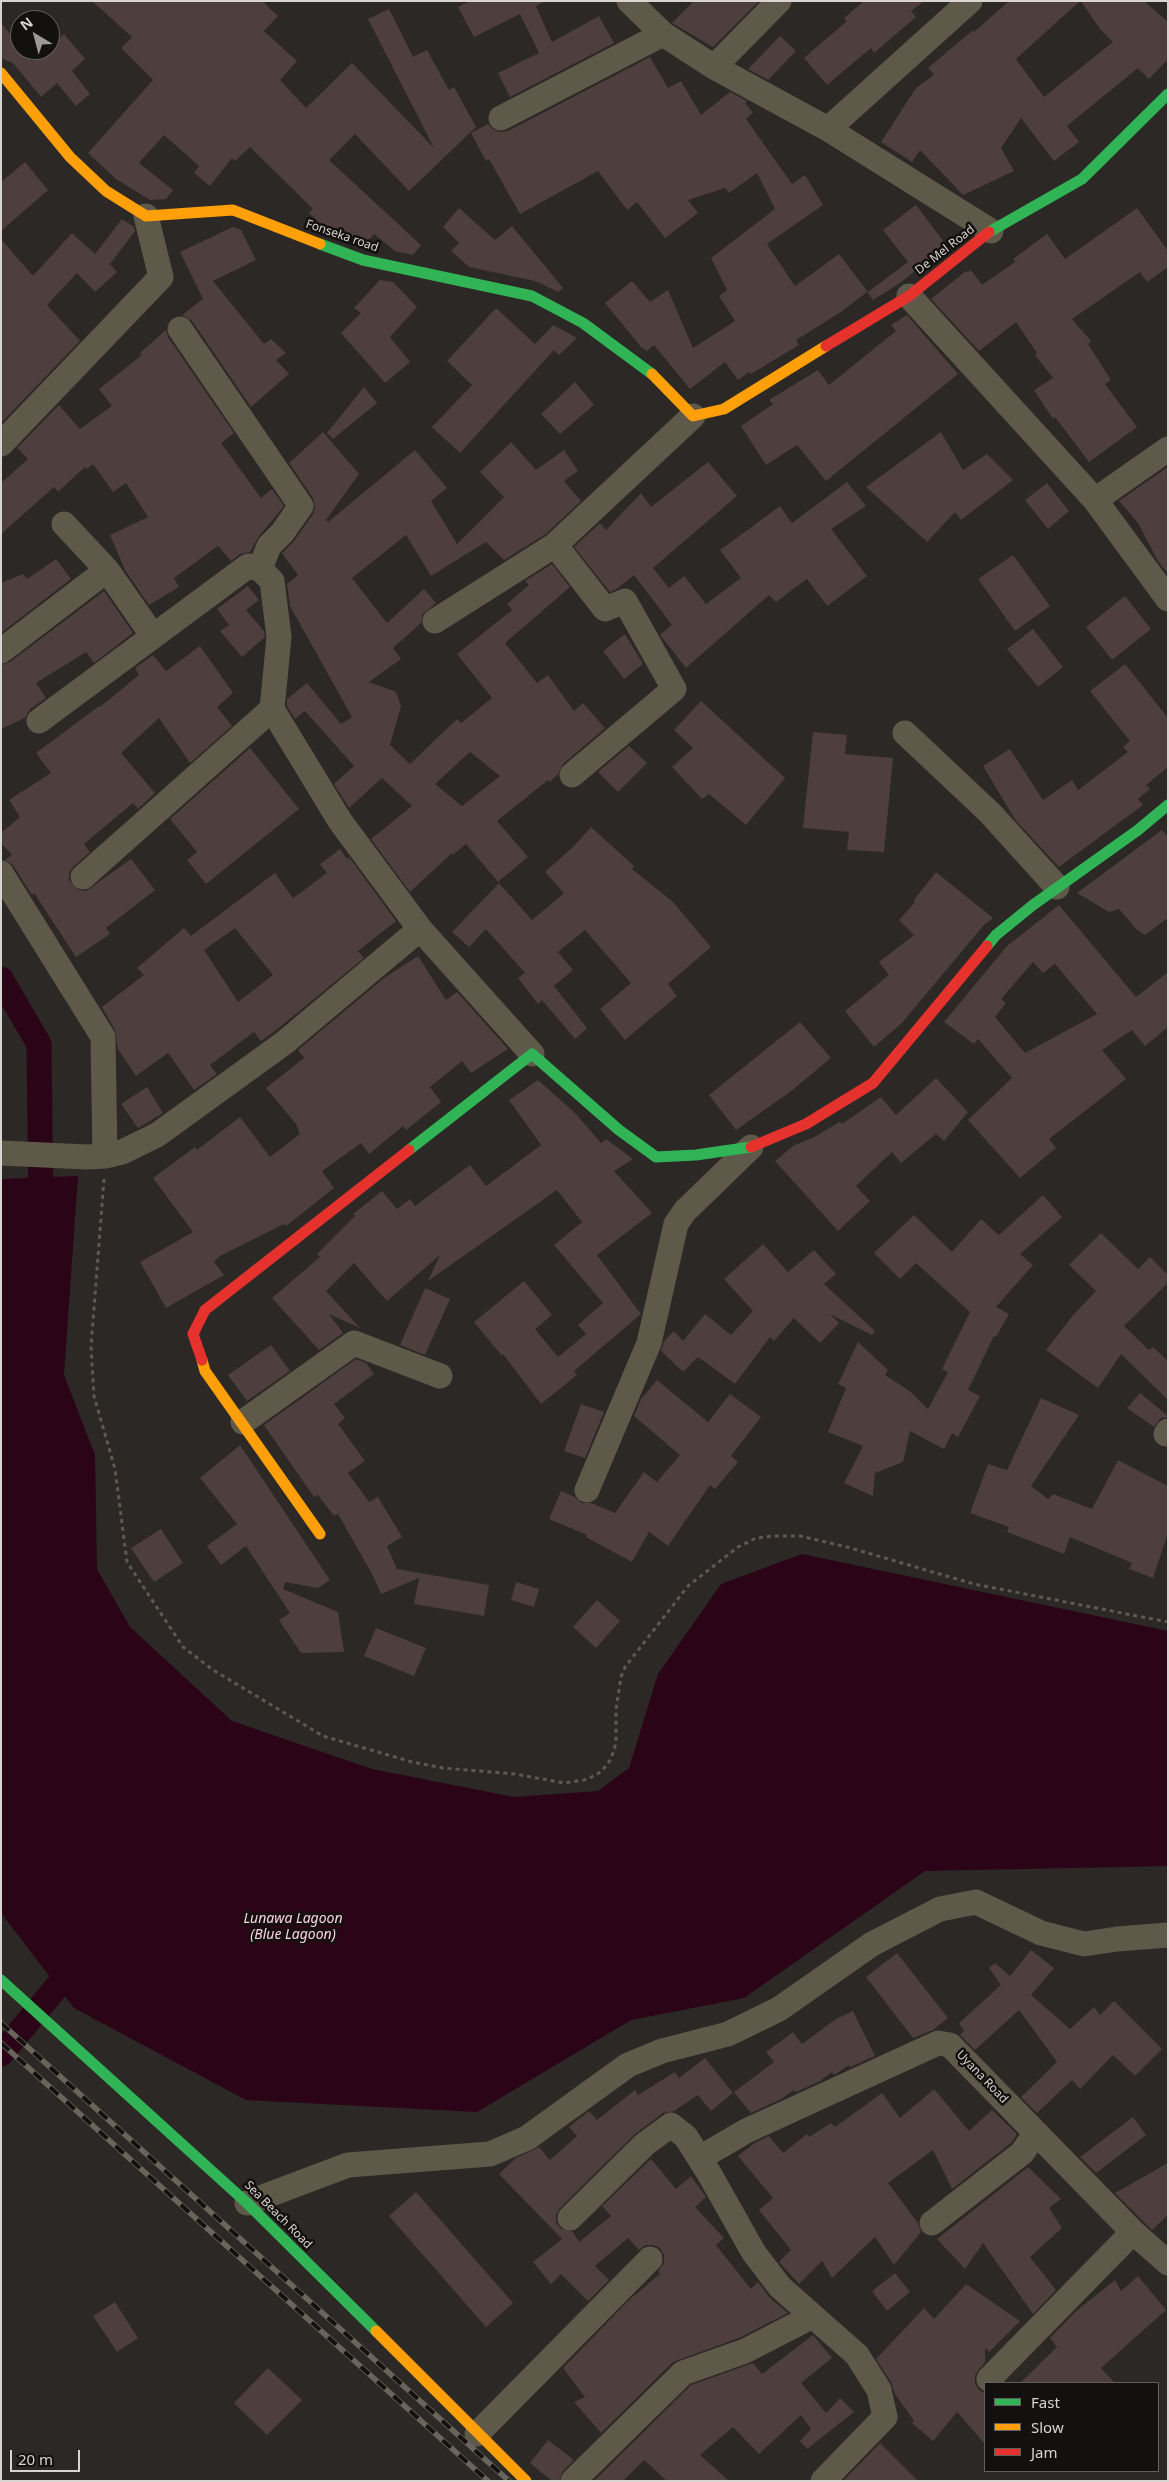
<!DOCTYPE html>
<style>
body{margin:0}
#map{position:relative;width:1169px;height:2482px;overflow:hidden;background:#2b2826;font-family:"Noto Sans",sans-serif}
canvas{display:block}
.frame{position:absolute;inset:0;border:2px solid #d8d4d2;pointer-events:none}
.legend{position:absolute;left:984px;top:2382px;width:175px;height:90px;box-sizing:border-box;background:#13110f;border:1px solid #625f5d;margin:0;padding:6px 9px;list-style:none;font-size:15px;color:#d8d4d2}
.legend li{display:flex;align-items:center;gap:10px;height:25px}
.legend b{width:25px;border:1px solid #625f5d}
.north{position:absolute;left:10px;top:10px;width:50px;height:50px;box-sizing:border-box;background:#13110f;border:1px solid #625f5d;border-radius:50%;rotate:323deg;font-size:14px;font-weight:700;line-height:20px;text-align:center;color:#d8d4d2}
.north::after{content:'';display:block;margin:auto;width:18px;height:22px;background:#9b9896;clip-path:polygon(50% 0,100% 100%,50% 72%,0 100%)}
.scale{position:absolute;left:10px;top:2450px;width:70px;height:22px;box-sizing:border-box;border:2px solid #d8d4d2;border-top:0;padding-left:6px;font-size:15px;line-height:18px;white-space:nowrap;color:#d8d4d2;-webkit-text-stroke:4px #13110f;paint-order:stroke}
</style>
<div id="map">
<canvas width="1169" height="2482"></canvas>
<div class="frame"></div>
<ul class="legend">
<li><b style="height:6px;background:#30b455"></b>Fast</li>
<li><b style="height:6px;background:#ff9f0a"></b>Slow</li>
<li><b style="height:6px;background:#e5322d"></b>Jam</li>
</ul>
<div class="north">N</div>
<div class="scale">20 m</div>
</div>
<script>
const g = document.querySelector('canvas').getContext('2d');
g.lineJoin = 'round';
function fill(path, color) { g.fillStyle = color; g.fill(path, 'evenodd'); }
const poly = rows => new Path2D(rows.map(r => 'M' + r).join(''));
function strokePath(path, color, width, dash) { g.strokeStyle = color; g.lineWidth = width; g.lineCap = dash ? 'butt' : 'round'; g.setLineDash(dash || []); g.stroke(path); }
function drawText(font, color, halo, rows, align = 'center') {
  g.font = font + ' "Noto Sans",sans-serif'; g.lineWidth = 5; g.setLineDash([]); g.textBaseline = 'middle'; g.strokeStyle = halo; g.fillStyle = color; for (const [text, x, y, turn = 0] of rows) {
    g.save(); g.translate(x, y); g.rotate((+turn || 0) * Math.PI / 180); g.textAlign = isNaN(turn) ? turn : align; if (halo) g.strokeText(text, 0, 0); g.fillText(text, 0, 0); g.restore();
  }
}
const water = poly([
 [78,1176,64,1375,95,1455,97,1569,130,1627,232,1721,372,1769,514,1797,598,1791,629,1768,658,1674,721,1584,802,1554,1168,1631,1168,1866,925,1871,744,1998,631,2020,477,2112,246,2100,74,2008,1,1913,1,1179]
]);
const canal = poly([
 [1,979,39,1044,41,1212],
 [1,2054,79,1960]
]);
const building = poly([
 [92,1,262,1,278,16,264,31,297,61,280,80,306,108,352,63,434,148,368,19,389,9,413,57,427,50,449,90,454,87,476,127,409,191,355,134,329,160,421,245,413,255,395,251,374,234,365,244,327,230,309,213,313,209,250,147,235,161,232,158,210,186,194,173,199,166,164,135,139,163,173,190,166,199,150,200,116,179,88,153,153,80,121,48,132,37],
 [470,1,545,1,536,6,552,42,599,16,614,43,510,97,498,73,539,53,520,14,474,37,458,7],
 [694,1,759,1,713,47,672,23],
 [864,1,924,1,911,11,916,17,874,53,871,48,827,85,804,58,847,21,844,18],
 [1009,1,1080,1,1016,59,1044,97,1113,42,1100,29,1081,1,1144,1,1168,22,1168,59,1149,79,1138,68,1067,126,1079,142,1054,161,1021,118,1001,148,1014,171,963,195,920,150,912,162,881,142,916,88,934,75,928,68,973,30,974,32],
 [1,23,20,46,20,50,23,50,32,61,45,50,50,50,50,46,64,34,85,59,72,71,90,94,76,106,57,83,41,97,13,63,1,58],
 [780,36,796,51,768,80,748,69],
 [650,57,668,88,681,81,701,115,730,92,747,101,745,103,753,113,746,119,792,184,805,175,823,205,767,244,795,286,839,254,868,292,908,262,883,230,916,205,947,246,900,283,873,300,867,292,841,312,796,340,799,345,751,374,749,372,738,380,725,362,690,389,654,345,647,351,641,347,605,303,632,281,650,302,668,290,693,348,735,321,719,296,727,290,711,258,775,209,757,173,729,193,725,188,688,200,698,213,665,238,637,202,627,210,598,171,520,214,489,159,486,161,471,133,488,124,494,130,501,132,508,131],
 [25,162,48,190,1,231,1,182],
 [459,208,495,240,512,226,563,288,558,292,535,281,469,267,451,251,459,243,443,227],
 [1137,208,1168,251,1168,267,1147,282,1140,272,1072,319,1091,341,1088,344,1111,380,1105,384,1137,427,1089,462,1055,417,1053,419,1034,390,1053,378,1035,355,1037,353,1016,322,979,351,931,299,966,271,968,272,971,270,982,285,1015,262,1013,259,1047,234,1065,259],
 [122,219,134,227,135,231,110,264,117,272,95,292,77,273,47,305,80,341,1,423,1,239,33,276,72,233,95,254],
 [233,227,241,230,256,260,213,281,264,344,271,339,286,353,276,360,289,374,251,407,192,321,182,315,203,299,180,252],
 [380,280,393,282,417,307,390,337,410,362,385,383,341,333,361,313,354,308],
 [496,308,535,344,553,325,577,338,559,355,554,350,460,453,432,427,472,385,447,361],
 [907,315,958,374,826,481,797,445,766,465,741,426,773,404,769,400,818,370,829,385,896,331,891,325],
 [166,330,168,337,234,433,221,443,261,498,272,489,284,506,259,536,250,552,240,554,231,561,218,546,174,578,179,587,149,605,125,570,110,535,148,517,126,483,113,492,93,464,87,469,85,467,58,492,54,487,1,534,1,483,28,459,17,448,59,405,80,429,112,406,99,389,142,355,140,353],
 [575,382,594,405,560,434,541,414],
 [364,387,377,403,333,439,327,433],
 [323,432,359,474,326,520,328,522,415,450,447,488,431,501,457,544,504,497,480,472,511,442,536,470,564,450,578,471,564,481,581,501,546,534,504,560,486,542,431,576,406,535,352,578,387,623,424,589,436,603,423,614,421,623,393,648,401,659,369,682,396,692,401,706,390,745,410,764,457,719,461,723,492,698,457,654,512,610,507,604,529,585,525,581,552,564,570,587,505,643,537,683,548,675,574,711,583,703,605,728,563,764,558,774,550,782,548,780,497,821,528,857,498,882,466,844,453,855,452,853,410,892,371,839,412,806,382,778,349,808,334,784,354,766,305,711,295,719,287,706,287,699,307,683,341,724,352,717,290,606,287,584,298,575,282,553,294,541,313,514,315,507,313,498,289,463],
 [470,752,500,776,462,806,435,784],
 [941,432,963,470,987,454,1013,480,961,520,955,512,927,542,866,487],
 [708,462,737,496,653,568,669,588,684,576,706,604,741,578,720,550,780,506,792,523,847,482,866,506,831,529,867,576,827,606,807,579,776,602,769,595,686,668,660,635,672,625,634,575,618,588,610,592,574,547,600,523,606,530,641,493,651,507],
 [1168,467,1168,574,1158,561,1138,523,1119,501],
 [1047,483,1069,511,1048,529,1025,500],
 [1013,555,1050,606,1015,631,978,579],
 [56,559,71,579,1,633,1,583,23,574,27,579],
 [248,586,259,600,246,610,264,631,265,637,242,657,220,631,229,625,217,609],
 [104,591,133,633,94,663,86,652,36,683,46,698,30,709,25,718,1,729,1,665,10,662],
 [1125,596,1151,629,1112,660,1086,627],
 [1033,629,1063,667,1038,687,1007,649],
 [625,634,643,664,624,679,603,651],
 [200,646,233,693,217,707,232,726,190,763,159,718,121,753,155,793,138,809,133,803,84,844,90,852,73,867,69,873,69,880,78,890,86,891,131,859,155,890,106,928,110,934,76,957,34,893,32,895,13,865,5,860,12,855,1,843,1,833,20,817,9,800,51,773,36,753,99,706,100,707,139,675,135,668,153,655,166,671],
 [1125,664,1168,718,1168,767,1146,785,1150,789,1138,799,1143,805,1059,867,1016,821,983,766,1010,749,1043,800,1072,780,1078,790,1128,752,1123,747,1130,741,1090,691],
 [701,701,785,778,746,825,709,794,702,799,672,767,693,748,674,730],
 [813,732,847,735,845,754,893,758,884,852,847,850,849,832,803,828],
 [629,746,647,763,618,792,598,772],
 [250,748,299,809,206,884,187,860,197,852,170,819],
 [591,827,634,866,632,869,672,901,711,947,668,984,677,996,625,1040,600,1009,631,983,585,930,558,952,573,970,554,986,587,1028,575,1039,542,1000,538,1004,518,978,525,973,486,929,469,947,452,932,499,883,532,920,564,893,545,872,573,847],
 [1162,830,1168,837,1168,918,1145,935,1136,929,1119,909,1109,912,1077,893],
 [340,849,347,859,349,857,396,921,358,951,364,958,280,1027,261,1041,254,1032,210,1065,217,1074,194,1090,168,1053,136,1076,118,1049,115,1030,102,1007,144,975,137,968,184,928,191,936,275,873,293,898,327,873,320,864],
 [235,928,273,975,238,1002,204,950],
 [936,872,993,918,984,925,901,1024,874,1047,845,1011,889,975,879,962,914,935,899,920,915,902,913,901],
 [1059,905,1136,997,1168,972,1168,1027,1145,1046,1132,1030,1102,1050,1126,1079,1049,1139,1056,1148,1020,1178,968,1120,1012,1078,978,1039,974,1044,944,1022,1007,946],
 [1033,962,1043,973,1055,964,1097,1014,1025,1053,995,1017,1006,1003,1001,999],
 [418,956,446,1000,457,992,508,1049,471,1073,462,1061,430,1087,441,1102,406,1130,403,1126,369,1154,361,1143,322,1171,334,1188,286,1226,284,1224,220,1256,214,1262,224,1275,166,1308,140,1262,193,1232,153,1178,195,1147,197,1150,240,1117,270,1157,300,1134,296,1124,266,1088,304,1058,298,1050,384,978],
 [800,1022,831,1058,790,1092,736,1130,709,1095],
 [936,1078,968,1112,944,1141,936,1134,901,1163,892,1152,856,1186,870,1201,838,1231,775,1161,793,1146,814,1137,840,1122,842,1124,881,1097,896,1115],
 [538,1080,575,1113,601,1143,606,1139,633,1159,614,1171,652,1213,597,1255,641,1314,574,1371,577,1375,541,1404,503,1354,502,1356,474,1322,524,1281,552,1315,535,1329,558,1357,586,1334,578,1325,603,1303,554,1245,582,1222,557,1190,428,1281,440,1255,387,1301,354,1263,326,1291,360,1328,329,1314,343,1333,319,1350,272,1298,320,1257,317,1254,355,1216,353,1214,382,1191,397,1209,410,1199,415,1206,470,1165,486,1186,541,1145,509,1100],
 [147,1087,163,1113,138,1128,121,1104],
 [1043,1195,1062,1217,1020,1254,1033,1265,996,1307,1009,1314,996,1337,994,1336,968,1390,980,1396,958,1437,952,1433,944,1449,910,1431,903,1462,875,1473,873,1496,844,1483,863,1446,828,1432,846,1388,838,1384,858,1342,888,1370,885,1375,911,1392,928,1409,948,1372,942,1369,970,1312,916,1263,900,1279,874,1253,914,1215,952,1252,981,1219,999,1235],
 [1101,1233,1138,1269,1150,1257,1168,1275,1168,1283,1124,1326,1149,1350,1153,1347,1168,1361,1168,1400,1121,1354,1098,1388,1046,1350,1074,1314,1096,1291,1069,1265],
 [763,1244,788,1272,814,1250,836,1274,824,1284,875,1331,872,1335,830,1314,839,1323,820,1343,794,1318,774,1341,770,1337,735,1384,698,1357,683,1372,661,1351,664,1341,674,1331,683,1341,705,1314,731,1335,753,1311,724,1279],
 [425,1288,450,1299,425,1355,400,1345],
 [271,1345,290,1371,247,1401,228,1375],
 [356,1359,366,1363,374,1374,334,1404,345,1418,338,1424,365,1461,348,1473,369,1502,378,1497,402,1537,387,1546,397,1569,489,1585,484,1616,414,1604,419,1578,381,1594,372,1574,338,1514,334,1516,318,1495,314,1497,264,1425],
 [657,1380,708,1422,730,1394,761,1417,731,1456,738,1462,715,1489,710,1485,668,1546,649,1532,632,1562,586,1537,587,1535,549,1519,561,1491,575,1497,582,1503,591,1503,615,1513,644,1472,657,1482,680,1455,634,1416,641,1399],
 [1140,1393,1168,1416,1168,1417,1161,1418,1154,1427,1127,1408],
 [1041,1398,1079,1415,1031,1486,1048,1499,1053,1494,1092,1509,1118,1460,1168,1486,1168,1533,1153,1578,1129,1569,1132,1563,1070,1537,1064,1554,1007,1532,1009,1527,970,1513,988,1464,1007,1470],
 [581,1404,604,1412,585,1458,564,1451],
 [240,1445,330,1580,318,1588,285,1582,283,1589,338,1612,344,1652,301,1653,279,1620,290,1613,246,1546,221,1565,207,1546,237,1524,200,1478],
 [161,1529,183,1563,154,1582,131,1548],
 [516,1582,539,1589,534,1607,511,1600],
 [597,1600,620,1621,596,1648,573,1627],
 [376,1628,426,1648,414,1676,364,1656],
 [1031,1950,1054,1968,1031,1995,1070,2029,1094,2007,1100,2015,1114,2001,1162,2049,1135,2076,1113,2055,1080,2089,1072,2080,1037,2113,1021,2097,1057,2062,1019,2010,975,2050,960,2035,964,2031,959,2023,1001,1985,989,1968,995,1963,1010,1976],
 [897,1953,948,2018,933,2030,913,2038,866,1977],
 [853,2011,875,2056,850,2067,849,2065,834,2075,832,2072,820,2081,796,2092,794,2090,781,2099,751,2113,734,2092,774,2062,766,2052,793,2032,802,2044,836,2019],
 [705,2058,733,2093,711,2111,698,2095,674,2111,663,2113,635,2134,560,2208,556,2215,556,2222,560,2228,573,2232,579,2242,611,2216,602,2206,651,2159,676,2189,691,2176,706,2197,695,2207,724,2238,716,2245,751,2289,758,2282,770,2298,788,2313,739,2338,673,2362,601,2433,574,2402,585,2397,563,2368,630,2299,660,2274,658,2271,664,2263,664,2255,660,2248,653,2245,646,2245,639,2250,628,2238,595,2266,609,2280,588,2301,561,2274,551,2284,533,2262,562,2239,499,2174,516,2158,539,2147,550,2160,577,2136,569,2127,589,2111,597,2120,635,2090,638,2095,675,2072,679,2078],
 [934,2089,969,2131,992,2110,1016,2133,1016,2136,1011,2143,952,2189,933,2150,888,2183,918,2223,921,2232,894,2265,875,2237,832,2278,822,2261,799,2284,779,2262,791,2250,759,2210,773,2198,738,2156,753,2144,769,2136,783,2153,807,2134,809,2137,831,2123,835,2127,882,2093,900,2118],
 [1133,2117,1146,2135,1096,2173,1080,2157],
 [1168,2163,1168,2215,1152,2230,1115,2193],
 [1028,2167,1061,2199,1049,2208,1062,2228,1030,2257,1056,2290,1033,2314,983,2243,965,2269,937,2239],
 [416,2192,513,2303,486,2327,389,2216],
 [895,2273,910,2292,887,2311,872,2291],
 [1138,2276,1166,2310,1101,2368,1115,2383,1020,2383,1057,2347,1050,2338,1075,2312,1115,2280,1121,2291],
 [966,2284,1020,2321,989,2352,985,2348,985,2362,975,2375,975,2383,979,2390,985,2393,985,2444,957,2412,933,2441,912,2423,914,2421,895,2394,891,2382,876,2359,924,2308,934,2319],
 [115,2302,138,2338,117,2352,93,2316],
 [813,2335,832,2358,801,2383,826,2413,840,2398,854,2412,807,2449,800,2441,811,2429,801,2415,759,2454,733,2427,700,2455,729,2481,667,2481,644,2460,623,2481,594,2481,691,2385,753,2363,762,2374],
 [268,2368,302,2400,267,2435,234,2403],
 [548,2440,574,2460,563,2471,559,2481,552,2481,530,2463],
 [880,2443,918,2481,843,2481]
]);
const path = poly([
 [104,1179,91,1347,94,1396,115,1469,127,1562,183,1647,213,1670,323,1736,412,1762,443,1768,515,1774,564,1783,584,1780,594,1776,602,1771,611,1759,616,1743,616,1710,621,1677,625,1667,688,1586,738,1547,756,1538,774,1536,800,1536,847,1547,974,1584,1168,1622]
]);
const street = poly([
 [629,1,663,34,714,67,828,129,991,231],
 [714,67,779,1],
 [501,118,663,34],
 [828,129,970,1],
 [909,296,1095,500,1168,599],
 [180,329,301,506,282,533,269,546,260,569],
 [1,444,161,277,146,216],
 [1095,500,1168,449],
 [64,524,107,570,153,636],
 [555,545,605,609,625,601,674,689,572,775],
 [435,621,555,545,693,416],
 [1,651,107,570],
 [39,721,248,566,260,569,272,581,279,637,272,709],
 [905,733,990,813,1057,887],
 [1,873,103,1037,105,1156],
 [83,877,272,709,340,821,420,929,532,1054],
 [1,1153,87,1157,105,1156,122,1152,157,1135,284,1043,420,929],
 [243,1422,354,1343,440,1376],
 [1166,1434,1168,1431],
 [587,1490,649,1343,676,1224,685,1211,751,1147],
 [700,2158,746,2131,938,2043,950,2045,1133,2232,1168,2263],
 [247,2203,348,2165,490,2154,527,2138,628,2065,662,2051,728,2034,779,2009,872,1944,940,1909,976,1902,1041,1933,1084,1944,1117,1939,1168,1935],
 [570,2218,645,2144,671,2125,686,2137,710,2175,754,2253,780,2287,857,2355,879,2390,885,2417,823,2481],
 [932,2223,1022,2153,1036,2133],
 [989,2379,1133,2232],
 [477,2434,650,2259],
 [573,2481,683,2373,745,2351,811,2317]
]);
const fast = poly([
 [989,232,1082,179,1168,94],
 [320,244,363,260,532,296,583,323,652,374],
 [987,946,996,935,1033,905,1138,830,1168,805],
 [409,1150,532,1054,619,1130,656,1157,696,1155,751,1147],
 [1,1980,247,2203,376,2331]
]);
const slow = poly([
 [1,73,70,157,106,191,146,216,233,210,320,244],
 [652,374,693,416,724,409,826,346],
 [202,1360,205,1371,320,1534],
 [376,2331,526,2481]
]);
const jam = poly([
 [826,346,909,296,989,232],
 [751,1147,806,1124,873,1083,987,946],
 [202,1360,193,1334,205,1310,409,1150]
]);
const rail = poly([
 [1,2023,509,2481],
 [1,2043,488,2481]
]);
const streetNames = [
 ["Fonseka road",342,236,19],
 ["De Mel Road",945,250,-38],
 ["Uyana Road",982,2077,46],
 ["Sea Beach Road",278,2215,45]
];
const waterNames = [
 ["Lunawa Lagoon",293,1919],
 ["(Blue Lagoon)",293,1935]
];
fill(water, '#2b0417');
strokePath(canal, '#2b0417', 25);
fill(building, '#4e3e3d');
strokePath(path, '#5f5952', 3, [4, 4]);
strokePath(street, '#5f594a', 25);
strokePath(fast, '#30b455', 11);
strokePath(slow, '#ff9f0a', 11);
strokePath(jam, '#e5322d', 11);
strokePath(rail, '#6a655c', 5.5);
strokePath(rail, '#13110f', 4, [11]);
drawText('12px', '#d8d4d2', '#13110f', streetNames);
drawText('italic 14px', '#fdd1e2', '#13110f', waterNames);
</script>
